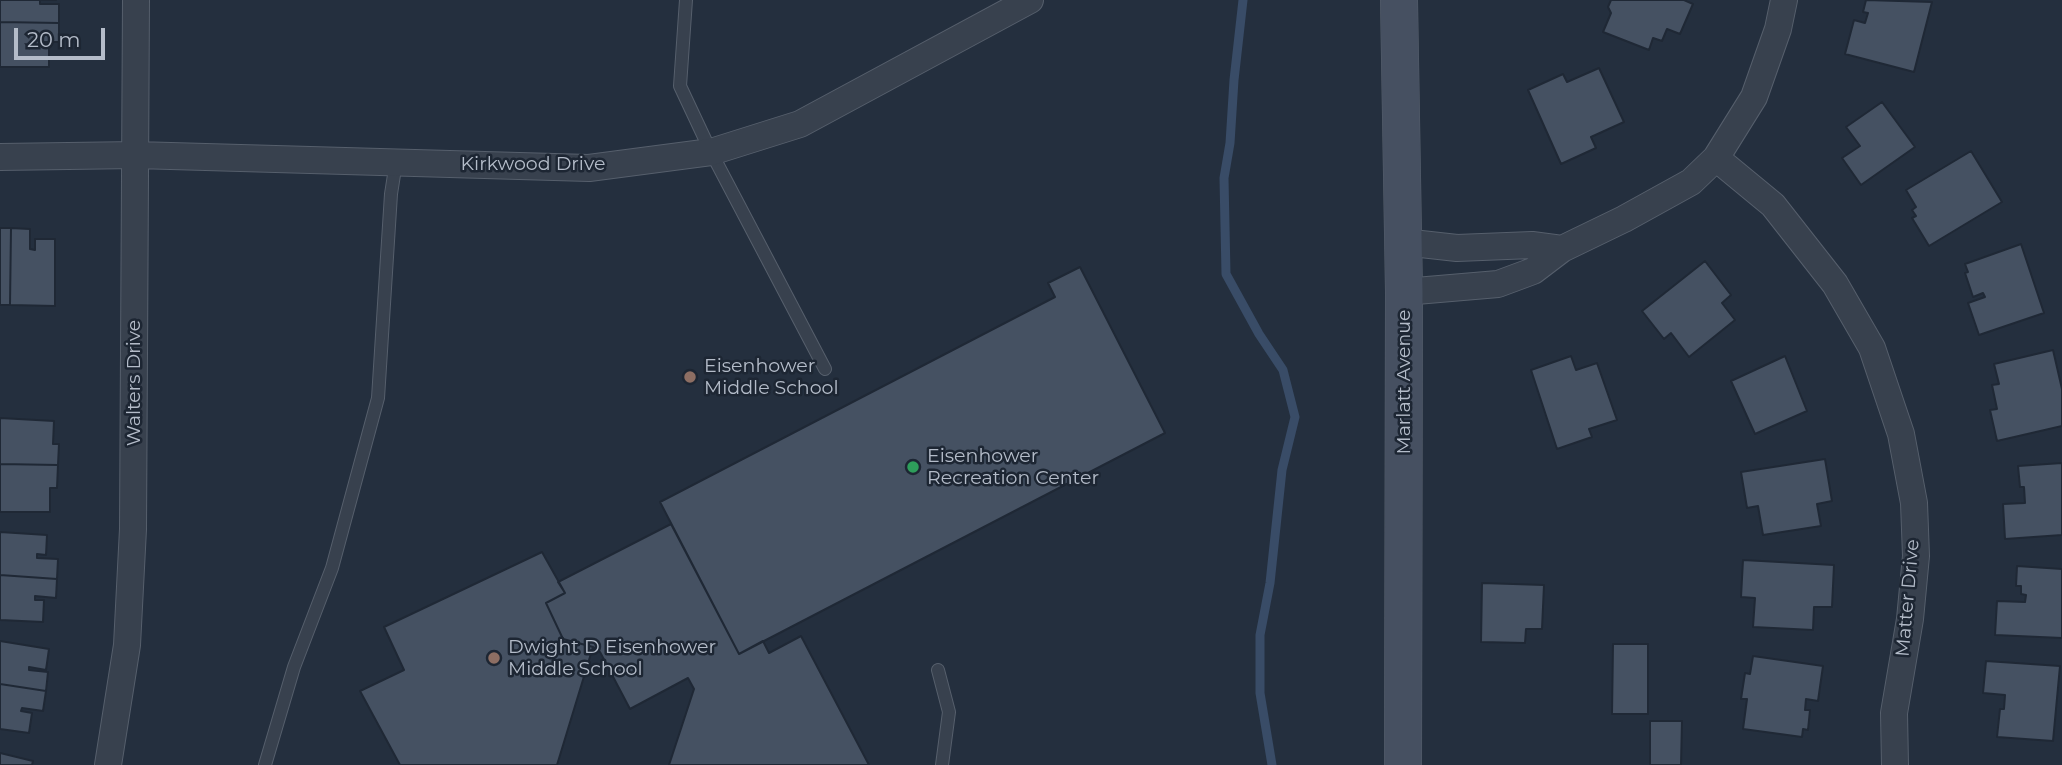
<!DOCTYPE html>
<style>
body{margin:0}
#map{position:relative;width:2062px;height:765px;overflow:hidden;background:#242f3e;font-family:Montserrat,sans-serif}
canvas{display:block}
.scale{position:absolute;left:14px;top:28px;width:91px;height:32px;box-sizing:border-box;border:4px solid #b4bcc9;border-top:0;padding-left:9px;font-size:21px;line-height:24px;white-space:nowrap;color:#b4bcc9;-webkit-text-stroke:5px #1d2633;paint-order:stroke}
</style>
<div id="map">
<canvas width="2062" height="765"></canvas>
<div class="scale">20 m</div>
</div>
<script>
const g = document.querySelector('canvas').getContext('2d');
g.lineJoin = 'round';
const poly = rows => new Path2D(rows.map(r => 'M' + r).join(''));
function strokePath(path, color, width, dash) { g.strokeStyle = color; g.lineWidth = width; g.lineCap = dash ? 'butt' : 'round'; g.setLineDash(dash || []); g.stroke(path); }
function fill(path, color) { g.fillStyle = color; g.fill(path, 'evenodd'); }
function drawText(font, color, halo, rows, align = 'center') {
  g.font = font + ' Montserrat,sans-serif'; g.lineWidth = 5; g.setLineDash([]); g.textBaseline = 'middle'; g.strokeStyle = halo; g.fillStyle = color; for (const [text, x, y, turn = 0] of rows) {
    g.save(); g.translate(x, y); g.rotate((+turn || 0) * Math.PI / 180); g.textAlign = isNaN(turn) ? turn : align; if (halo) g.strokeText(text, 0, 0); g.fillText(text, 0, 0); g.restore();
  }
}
const stream = poly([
 [1243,0,1234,80,1230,143,1224,178,1226,274,1259,334,1283,370,1295,417,1282,470,1270,583,1260,635,1260,693,1272,765]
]);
const building = poly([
 [0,0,56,0,40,0,40,4,59,4,59,23,0,22,0,0],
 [1611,0,1684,0,1693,4,1680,34,1667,29,1662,41,1653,38,1649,50,1603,32,1611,13,1608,7,1611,0],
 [1866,0,1932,2,1914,72,1845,54,1854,20,1865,23,1868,13,1863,12,1866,0],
 [0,22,59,23,59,42,40,42,39,46,49,46,49,67,0,67,0,22],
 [1599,68,1624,122,1591,137,1596,148,1561,164,1528,90,1563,74,1567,82,1599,68],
 [1882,102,1915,147,1861,185,1842,158,1860,146,1846,127,1882,102],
 [1971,151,2002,202,1929,246,1912,218,1916,216,1912,210,1916,207,1906,190,1971,151],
 [0,228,11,228,10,305,0,305,0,228],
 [11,228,30,229,30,249,35,250,35,239,55,239,55,306,10,305,11,228],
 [2021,244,2044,313,1979,335,1968,303,1985,297,1983,293,1973,297,1965,273,1968,272,1965,264,2021,244],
 [1705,261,1731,295,1722,303,1735,320,1689,357,1671,333,1664,339,1642,311,1705,261],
 [1080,267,1165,433,739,654,660,502,1055,297,1048,283,1080,267],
 [2053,350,2062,389,2062,426,1997,441,1990,410,1997,409,1992,385,1999,384,1994,364,2053,350],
 [1571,356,1576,370,1597,363,1617,420,1589,429,1592,437,1557,449,1531,370,1571,356],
 [1785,356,1807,411,1755,434,1731,381,1785,356],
 [0,418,54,421,53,444,59,444,58,465,0,464,0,418],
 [1825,459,1832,501,1817,504,1821,526,1763,535,1758,506,1747,508,1741,472,1825,459],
 [2062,463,2062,535,2005,539,2003,504,2025,503,2024,487,2020,487,2018,466,2062,463],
 [0,464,58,465,57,488,50,488,50,512,0,512,0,464],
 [671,524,739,654,763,641,769,653,801,636,869,765,669,765,694,689,688,678,630,709,600,652,593,647,563,639,546,603,565,593,558,582,671,524],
 [0,532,47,535,46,555,37,554,37,558,58,559,57,579,0,575,0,532],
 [542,552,565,593,546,603,563,639,593,647,557,765,400,765,360,691,404,670,384,627,542,552],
 [1743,560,1834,565,1832,607,1814,607,1813,630,1753,627,1755,598,1741,597,1743,560],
 [2017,566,2062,569,2062,638,1995,635,1997,601,2025,602,2026,595,2021,594,2021,586,2016,586,2017,566],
 [0,575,57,579,56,598,35,596,35,600,44,600,43,622,0,620,0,575],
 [1482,583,1544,585,1542,629,1526,629,1525,643,1481,642,1482,583],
 [0,641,49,649,46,670,29,667,29,670,48,672,46,691,0,684,0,641],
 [1613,644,1648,644,1648,714,1612,714,1613,644],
 [1753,656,1823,666,1818,701,1806,699,1805,710,1810,710,1808,730,1803,729,1802,737,1743,729,1747,699,1741,699,1745,673,1750,674,1753,656],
 [1986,661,2060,666,2053,741,1997,737,2000,709,2004,709,2005,695,1983,693,1986,661],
 [0,684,46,691,43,711,22,708,21,711,32,713,29,733,0,729,0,684],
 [1650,721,1682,721,1681,765,1650,765,1650,721],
 [0,753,33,761,32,765,0,765,0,753]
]);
const lane = poly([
 [686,0,680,86,711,152,825,369],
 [938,670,949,712,942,765],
 [265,765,294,667,332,568,378,398,391,194,396,162]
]);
const street = poly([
 [0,157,136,155,589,168,711,152,800,124,1030,0],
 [1716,158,1773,205,1835,284,1872,348,1901,434,1914,503,1916,556,1910,619,1894,713,1895,765],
 [1403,242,1457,248,1532,245,1562,249],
 [1404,292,1498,284,1533,271,1562,249,1624,219,1691,182,1716,158,1754,97,1778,29,1784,0],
 [108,765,127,645,133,529,136,0]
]);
const secondary = poly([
 [1399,0,1404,292,1403,765]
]);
const markers = [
 [690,377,7,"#8d6e63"],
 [913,467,7,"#2e9e5b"],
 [494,658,7,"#8d6e63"]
];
const streetNames = [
 ["Kirkwood Drive",533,164],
 ["Marlatt Avenue",1404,382,-90],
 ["Walters Drive",134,383,-90],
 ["Matter Drive",1908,598,-85]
];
const poiNames = [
 ["Eisenhower",704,366],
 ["Middle School",704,388],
 ["Eisenhower",927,456],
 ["Recreation Center",927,478],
 ["Dwight D Eisenhower",508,647],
 ["Middle School",508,669]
];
strokePath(stream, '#394c67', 9);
fill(building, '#455162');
strokePath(building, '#1f2835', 2);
strokePath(lane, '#565f6c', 14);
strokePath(street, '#565f6c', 28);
strokePath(secondary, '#565f6c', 38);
strokePath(lane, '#38414e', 12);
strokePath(street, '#38414e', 26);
strokePath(secondary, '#465061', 37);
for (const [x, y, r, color] of markers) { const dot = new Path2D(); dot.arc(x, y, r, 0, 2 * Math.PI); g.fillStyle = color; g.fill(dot); strokePath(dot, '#1d2633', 2.5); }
drawText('19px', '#b4bcc9', '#1d2633', streetNames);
drawText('19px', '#b4bcc9', '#1d2633', poiNames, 'left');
</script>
